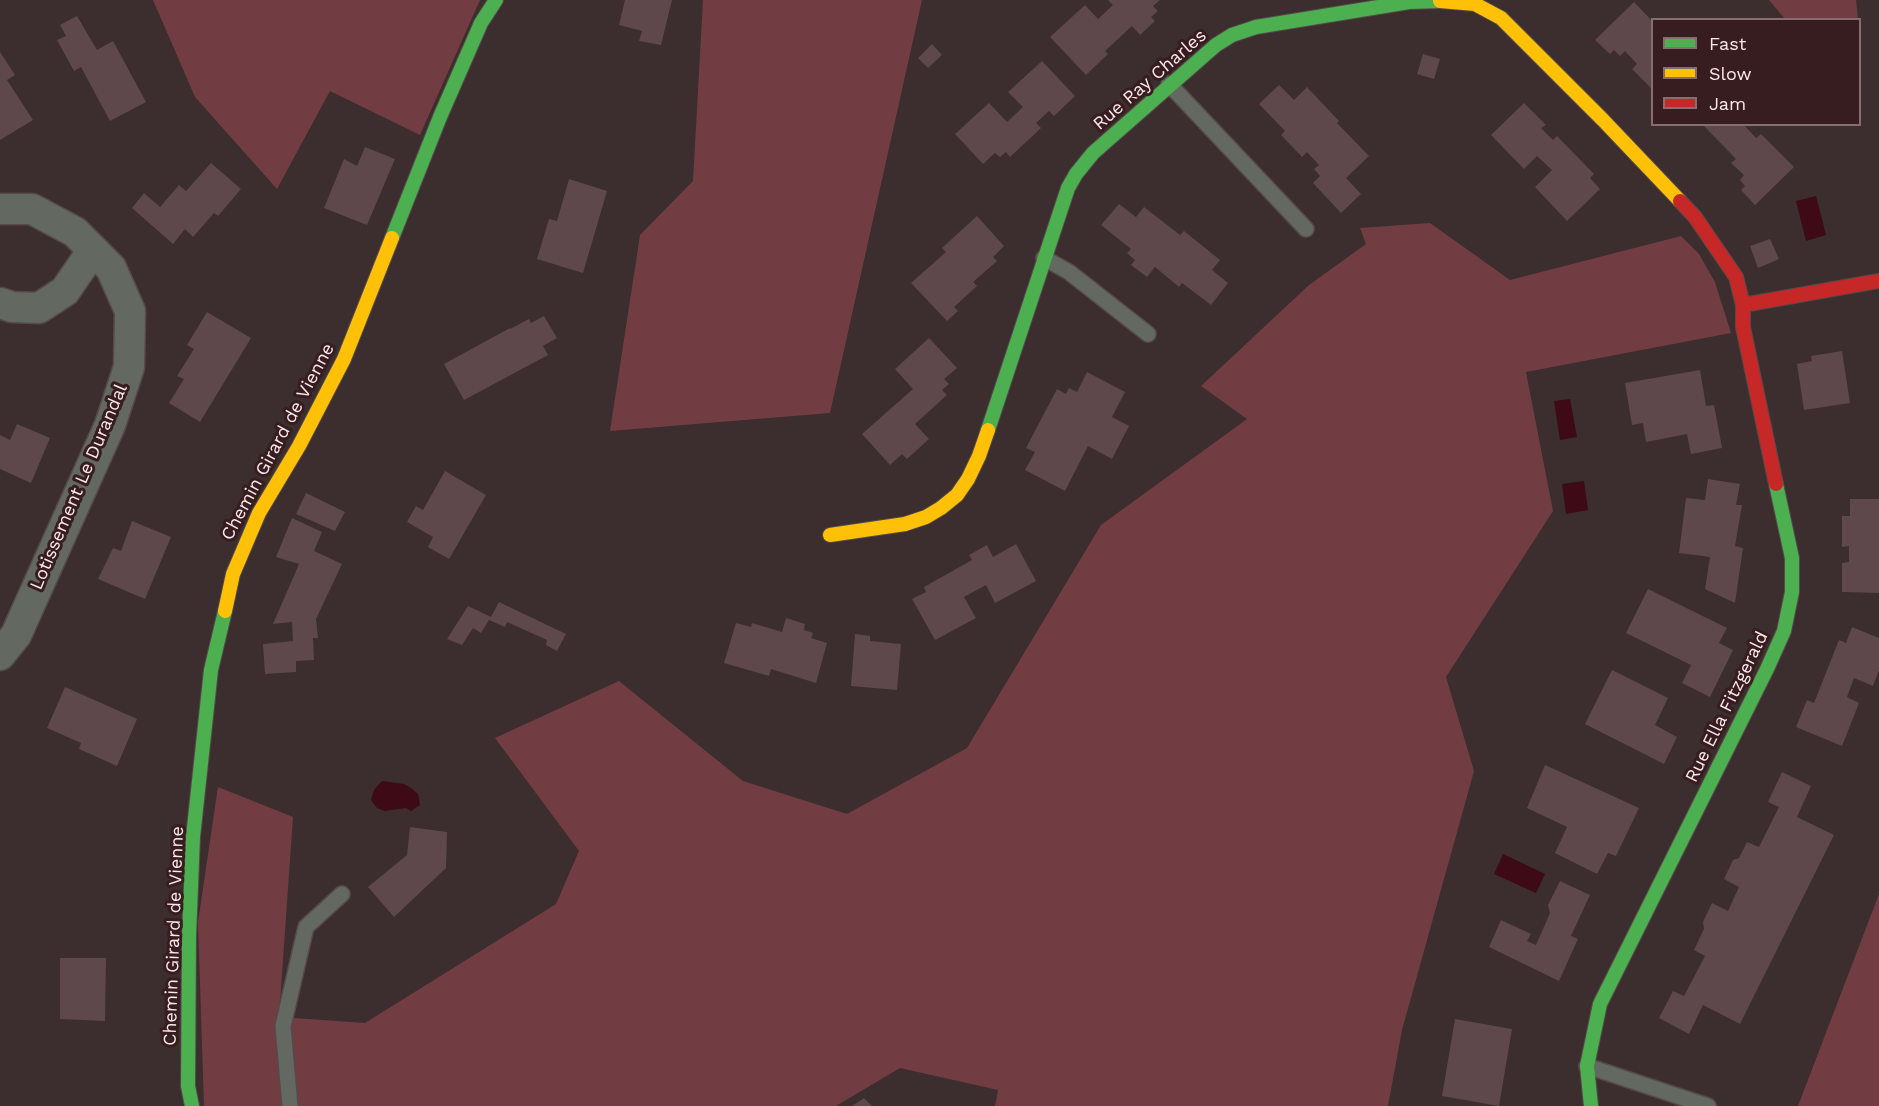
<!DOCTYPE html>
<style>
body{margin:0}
#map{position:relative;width:1879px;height:1106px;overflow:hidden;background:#3c2d2e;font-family:"Work Sans",sans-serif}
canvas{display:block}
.legend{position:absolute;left:1651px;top:18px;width:210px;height:108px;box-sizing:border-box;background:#371d20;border:2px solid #856e70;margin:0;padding:8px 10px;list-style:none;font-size:18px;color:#fbe8e9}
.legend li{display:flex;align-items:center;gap:12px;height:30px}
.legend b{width:30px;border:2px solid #856e70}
</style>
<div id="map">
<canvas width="1879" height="1106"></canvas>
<ul class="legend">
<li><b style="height:8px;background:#4caf50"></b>Fast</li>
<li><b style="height:8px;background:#ffc107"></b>Slow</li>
<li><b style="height:8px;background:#c62828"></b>Jam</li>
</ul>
</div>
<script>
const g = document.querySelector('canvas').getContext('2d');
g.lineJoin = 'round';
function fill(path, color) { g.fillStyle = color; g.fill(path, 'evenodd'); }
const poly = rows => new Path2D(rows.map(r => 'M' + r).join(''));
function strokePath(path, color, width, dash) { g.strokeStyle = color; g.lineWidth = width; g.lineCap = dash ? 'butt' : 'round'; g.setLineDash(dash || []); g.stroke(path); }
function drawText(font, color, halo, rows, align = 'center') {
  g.font = font + ' "Work Sans",sans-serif'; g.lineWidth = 6; g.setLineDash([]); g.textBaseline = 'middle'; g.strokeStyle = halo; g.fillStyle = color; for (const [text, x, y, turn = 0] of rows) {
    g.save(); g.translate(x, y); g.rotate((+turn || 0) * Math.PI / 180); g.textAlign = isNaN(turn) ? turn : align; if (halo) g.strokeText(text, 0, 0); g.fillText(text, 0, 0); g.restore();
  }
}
const green = poly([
 [153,0,480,0,420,135,330,91,277,189,195,97],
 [703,0,922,0,830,413,610,431,640,235,693,181],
 [1769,0,1856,0,1858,19,1785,19],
 [1430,223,1510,280,1681,236,1699,254,1715,282,1731,333,1526,372,1553,511,1446,677,1474,771,1402,1030,1388,1106,995,1106,998,1090,900,1068,836,1106,204,1106,198,922,218,787,293,817,279,1017,365,1023,556,904,579,851,495,738,619,681,743,781,847,814,967,748,1101,525,1247,419,1201,386,1309,285,1366,244,1360,228],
 [1879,894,1879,1106,1798,1106]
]);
const water = poly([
 [1816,196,1826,235,1806,241,1796,201],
 [1570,399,1577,437,1560,440,1554,401],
 [1584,481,1588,510,1566,514,1562,484],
 [382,781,404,784,411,788,418,794,420,805,411,811,406,808,385,811,377,808,371,800,374,790],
 [1503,854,1545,874,1536,893,1494,874]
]);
const building = poly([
 [625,0,672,0,661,45,639,41,642,31,619,25],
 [1108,0,1160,0,1153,6,1158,11,1151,17,1155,21,1140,35,1132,26,1105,51,1108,54,1086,75,1050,37,1085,5,1098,19,1113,5],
 [1634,2,1652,21,1652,89,1632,69,1637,64,1625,51,1620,56,1614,50,1610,54,1595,40],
 [77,16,97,50,113,41,146,102,110,121,81,67,74,71,57,40,66,36,60,25],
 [932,44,942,55,928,68,918,58],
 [0,52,15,75,7,80,33,120,0,140],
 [1423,54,1440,59,1434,79,1417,74],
 [1042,61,1075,96,1054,116,1049,111,1036,123,1041,128,1010,157,1006,152,1000,157,995,153,983,164,955,134,989,103,1007,122,1023,107,1008,92],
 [1279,85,1294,100,1307,87,1339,121,1337,123,1369,156,1346,178,1361,194,1341,213,1313,183,1320,176,1314,169,1319,165,1307,152,1302,157,1281,135,1285,131,1259,104],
 [1524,103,1546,125,1541,128,1553,140,1557,136,1594,174,1590,178,1600,189,1567,221,1535,187,1552,170,1537,156,1524,169,1491,135],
 [1702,124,1743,124,1756,138,1761,134,1794,167,1755,205,1741,190,1745,186,1740,180,1744,175,1731,163,1736,159],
 [365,147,395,159,367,225,324,208,344,159,357,166],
 [211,163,241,189,218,216,214,213,193,237,185,229,173,244,132,208,144,193,160,207,179,185,186,191],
 [569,179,607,191,583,273,537,259,549,219,557,221],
 [1119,204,1136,217,1144,207,1180,235,1184,231,1220,260,1212,270,1228,283,1211,305,1182,283,1179,287,1155,267,1147,277,1131,265,1135,260,1127,253,1131,249,1101,225],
 [977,216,1004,246,993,257,997,261,973,282,977,286,954,307,958,311,947,321,911,283,946,252,942,248],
 [1770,239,1779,259,1758,268,1750,246],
 [207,312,251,338,200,422,169,403,184,379,177,376,194,349,187,345],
 [544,316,557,338,543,346,548,355,464,400,444,364,510,328,510,329,529,319,531,323],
 [929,338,957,368,944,379,949,384,942,390,947,395,915,424,929,439,907,459,902,454,890,465,862,434,913,389,895,369],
 [1842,351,1850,403,1804,410,1797,364,1812,361,1811,356],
 [1700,370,1706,406,1714,405,1722,448,1691,454,1687,434,1646,442,1643,423,1632,425,1625,383],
 [1087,372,1125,392,1112,417,1129,426,1112,459,1088,446,1065,491,1025,470,1035,452,1026,448,1057,389,1066,394,1069,388,1077,392],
 [17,424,50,438,31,483,0,469,0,435,10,440],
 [445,471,486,495,449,559,428,547,433,537,407,522,416,506,423,510],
 [1708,479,1740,484,1736,505,1742,505,1735,546,1743,548,1735,603,1705,589,1710,557,1679,553,1686,498,1705,500],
 [306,493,345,512,335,531,296,514],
 [1850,499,1879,499,1879,593,1842,592,1842,563,1849,562,1849,546,1842,547,1842,516,1850,516],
 [292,518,322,532,314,551,342,564,316,619,318,638,313,638,314,660,296,661,296,672,265,674,263,644,293,641,292,622,273,624,299,564,276,557],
 [132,521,171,537,145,599,98,579,113,548,121,551],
 [1016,544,1036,581,995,603,986,585,964,597,976,618,935,640,912,599,926,592,924,587,972,560,969,555,987,545,993,557],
 [1648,589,1727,628,1719,643,1733,650,1710,697,1682,683,1691,665,1626,633],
 [499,602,566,634,557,651,546,645,547,640,507,622,505,627,489,620,481,633,473,628,462,645,447,639,468,606,491,617],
 [786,618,805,624,804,630,813,633,811,638,827,643,816,683,771,669,769,676,724,663,736,623,751,627,752,623,782,632],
 [1852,627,1879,638,1879,670,1873,686,1854,678,1847,697,1859,703,1842,746,1796,727,1807,700,1814,703,1839,640,1846,643],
 [855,634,870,636,870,641,901,644,897,690,851,686],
 [1612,670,1668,698,1655,725,1677,737,1664,764,1585,724],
 [65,687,137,719,117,766,79,749,81,743,47,728],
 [1545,765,1639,808,1616,856,1608,853,1597,874,1555,853,1567,827,1527,808],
 [1782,772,1811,786,1797,817,1834,835,1740,1024,1703,1005,1689,1034,1659,1018,1673,991,1684,996,1705,956,1694,950,1704,929,1703,922,1712,903,1728,911,1739,887,1724,879,1733,860,1739,858,1747,842,1759,847,1779,807,1768,802],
 [410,827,447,832,446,868,394,917,368,887,407,855],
 [1560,881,1590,895,1571,936,1578,939,1559,981,1489,947,1501,920,1531,934,1527,941,1536,945,1550,913,1548,905],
 [60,958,106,958,105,1021,60,1019],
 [1455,1019,1512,1029,1499,1106,1442,1096],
 [864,1098,872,1106,852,1106]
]);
const lane = poly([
 [1169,84,1306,229],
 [1044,258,1069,272,1148,334],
 [1587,1066,1708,1106],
 [290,1106,283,1026,306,927,342,894]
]);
const street = poly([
 [0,209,32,209,75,232,111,268,130,311,129,367,110,425,16,635,0,655],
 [0,303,12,307,39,308,65,291,93,250]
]);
const fast = poly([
 [392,238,440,117,481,23,496,0],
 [988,430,1068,188,1076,174,1093,153,1216,45,1232,35,1256,27,1409,2,1440,1],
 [192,1106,188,1086,189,936,193,837,211,670,225,611],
 [1591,1106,1587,1066,1600,1004,1767,669,1784,631,1792,592,1792,558,1776,484]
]);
const slow = poly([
 [1440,1,1475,4,1501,18,1603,120,1680,201],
 [830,535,905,524,926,517,941,508,957,495,968,479,979,456,988,430],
 [225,611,233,574,259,513,299,446,344,359,392,238]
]);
const jam = poly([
 [1680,201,1695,217,1736,277,1743,305,1879,281],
 [1743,305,1743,327,1776,484]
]);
const streetNames = [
 ["Rue Ray Charles",1150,80,-41],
 ["Chemin Girard de Vienne",278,442,-62],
 ["Lotissement Le Durandal",79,487,-67],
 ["Rue Ella Fitzgerald",1727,707,-64],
 ["Chemin Girard de Vienne",174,936,-88]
];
fill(green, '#723d42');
fill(water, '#3d0a15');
fill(building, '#5e484b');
strokePath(lane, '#554949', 18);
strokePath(street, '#554949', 33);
strokePath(fast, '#554949', 16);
strokePath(slow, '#554949', 16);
strokePath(jam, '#554949', 16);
strokePath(lane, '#636861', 15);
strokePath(street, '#636861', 30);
strokePath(fast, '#4caf50', 14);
strokePath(slow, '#ffc107', 14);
strokePath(jam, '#c62828', 14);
drawText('18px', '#fbe8e9', '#371d20', streetNames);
</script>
